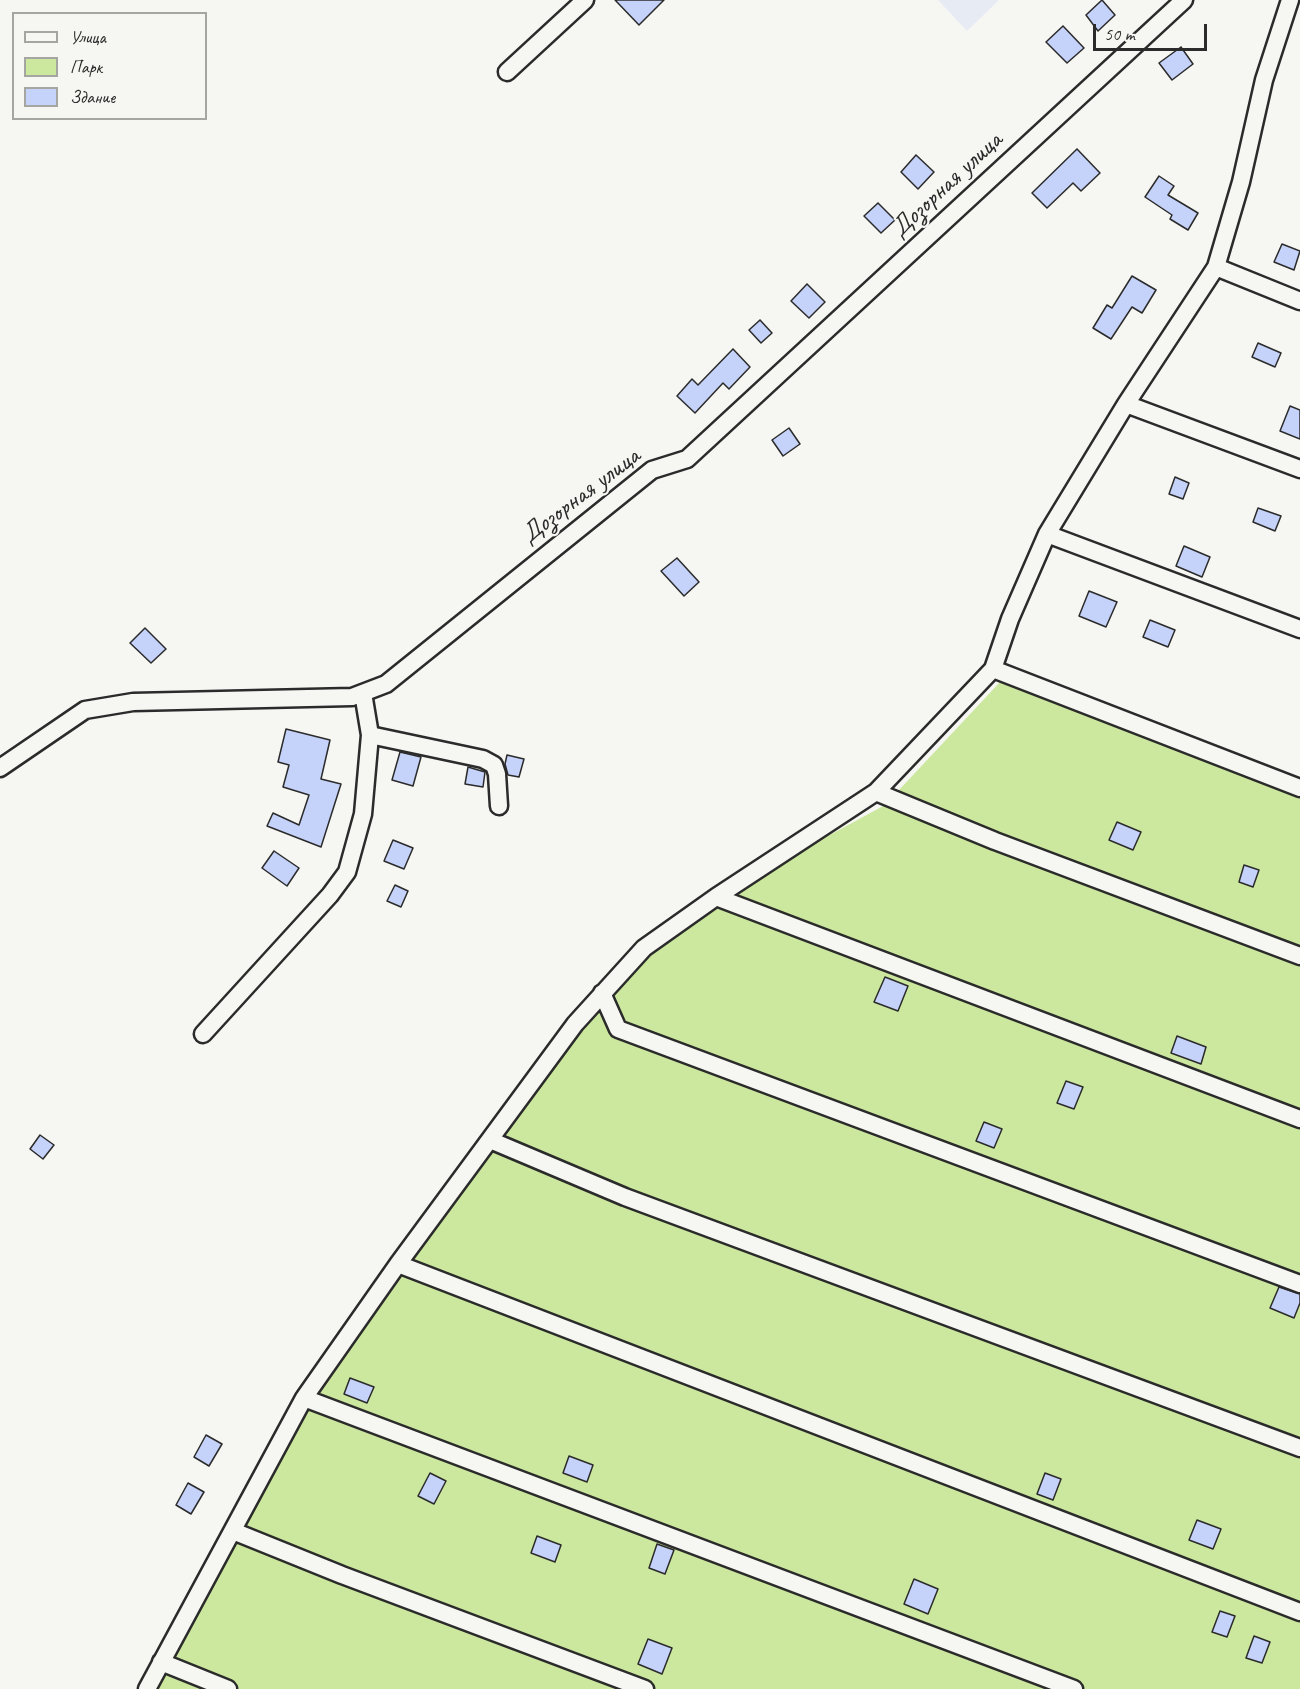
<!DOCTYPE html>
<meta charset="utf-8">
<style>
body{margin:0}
#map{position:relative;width:1300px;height:1689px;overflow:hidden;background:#f6f6f2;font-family:Caveat,sans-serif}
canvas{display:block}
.legend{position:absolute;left:12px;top:12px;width:195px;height:108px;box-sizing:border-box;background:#f6f6f2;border:2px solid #a5a5a2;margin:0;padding:8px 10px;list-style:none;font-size:18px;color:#2b2b2b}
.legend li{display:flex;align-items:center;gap:12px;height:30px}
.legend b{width:30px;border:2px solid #a5a5a2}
.scale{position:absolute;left:1093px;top:24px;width:114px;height:27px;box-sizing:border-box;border:3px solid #2b2b2b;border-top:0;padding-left:8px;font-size:18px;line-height:21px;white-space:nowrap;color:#2b2b2b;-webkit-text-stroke:4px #f6f6f2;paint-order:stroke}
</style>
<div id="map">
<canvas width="1300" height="1689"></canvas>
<ul class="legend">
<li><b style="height:8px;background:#f6f6f2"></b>Улица</li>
<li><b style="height:16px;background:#cce89e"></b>Парк</li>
<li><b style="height:16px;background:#c5d2f9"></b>Здание</li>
</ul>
<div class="scale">50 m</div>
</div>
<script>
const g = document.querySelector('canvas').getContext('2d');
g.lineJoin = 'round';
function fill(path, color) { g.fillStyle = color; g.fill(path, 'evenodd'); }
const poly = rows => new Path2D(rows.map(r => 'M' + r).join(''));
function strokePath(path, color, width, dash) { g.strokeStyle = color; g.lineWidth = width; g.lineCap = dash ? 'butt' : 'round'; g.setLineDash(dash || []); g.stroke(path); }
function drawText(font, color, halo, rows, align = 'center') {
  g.font = font + ' Caveat,sans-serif'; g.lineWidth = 4.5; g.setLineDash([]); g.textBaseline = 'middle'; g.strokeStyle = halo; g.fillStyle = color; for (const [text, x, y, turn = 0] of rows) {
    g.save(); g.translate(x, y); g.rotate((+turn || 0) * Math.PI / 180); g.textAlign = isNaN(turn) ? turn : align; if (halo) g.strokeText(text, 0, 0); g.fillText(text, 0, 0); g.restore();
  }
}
const built = poly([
 [938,0,999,0,967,31]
]);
const green = poly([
 [1001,681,1300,797,1300,1689,147,1689,304,1398,602,993,716,897,885,805]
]);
const building = poly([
 [615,0,664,0,639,25,615,0],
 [1102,0,1115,15,1098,31,1086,15,1102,0],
 [1063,26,1084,48,1067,63,1046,42,1063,26],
 [1181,47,1193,64,1172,80,1159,63,1181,47],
 [1077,149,1100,173,1081,191,1073,183,1047,208,1032,193,1077,149],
 [916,155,934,172,918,189,901,172,916,155],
 [1159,176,1174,186,1168,195,1198,213,1188,230,1170,219,1172,215,1145,197,1159,176],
 [878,203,895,220,881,233,864,216,878,203],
 [1282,244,1300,251,1294,270,1274,262,1282,244],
 [1132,276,1156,290,1142,313,1132,307,1111,339,1093,328,1107,305,1112,308,1132,276],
 [807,284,825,302,809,318,791,301,807,284],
 [760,320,772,333,761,343,749,330,760,320],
 [1258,343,1281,353,1275,367,1252,357,1258,343],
 [733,349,750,367,729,389,723,383,695,413,677,396,692,379,698,385,733,349],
 [1290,406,1300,410,1300,439,1280,431,1290,406],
 [789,428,800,444,783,456,772,440,789,428],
 [1175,477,1189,483,1183,499,1169,494,1175,477],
 [1258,508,1281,516,1275,531,1253,522,1258,508],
 [1184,546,1210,557,1202,577,1176,566,1184,546],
 [677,558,699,582,684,596,661,571,677,558],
 [1089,591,1117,602,1106,627,1079,616,1089,591],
 [1150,620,1175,630,1168,647,1143,637,1150,620],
 [145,628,166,649,151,663,130,643,145,628],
 [286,729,330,740,321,779,341,784,321,847,267,826,273,813,299,825,309,795,283,787,289,765,278,762,286,729],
 [400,752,421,757,413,786,392,780,400,752],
 [507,755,524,759,519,777,508,775,505,764,507,755],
 [468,767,485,772,483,787,465,784,468,767],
 [1117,822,1141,832,1133,850,1109,840,1117,822],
 [393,840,413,848,404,869,384,861,393,840],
 [274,851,299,868,287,886,262,868,274,851],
 [1244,865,1259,870,1253,887,1239,882,1244,865],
 [395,885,408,891,401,907,387,901,395,885],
 [885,977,908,986,898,1011,874,1002,885,977],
 [1177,1036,1206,1047,1201,1064,1171,1053,1177,1036],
 [1066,1081,1083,1087,1074,1109,1057,1103,1066,1081],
 [984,1122,1002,1129,994,1148,976,1141,984,1122],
 [40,1135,54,1145,43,1159,30,1149,40,1135],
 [1279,1287,1300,1294,1300,1303,1294,1318,1270,1308,1279,1287],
 [350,1378,374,1387,367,1403,344,1394,350,1378],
 [206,1435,222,1444,209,1466,194,1457,206,1435],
 [569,1456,593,1465,587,1482,563,1473,569,1456],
 [430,1473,446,1481,434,1504,418,1496,430,1473],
 [1045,1473,1061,1479,1053,1500,1037,1494,1045,1473],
 [188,1483,204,1492,191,1514,176,1505,188,1483],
 [1197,1520,1221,1529,1213,1549,1189,1540,1197,1520],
 [537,1536,561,1545,555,1562,531,1553,537,1536],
 [657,1544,674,1550,665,1574,649,1568,657,1544],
 [914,1579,938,1589,928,1614,904,1604,914,1579],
 [1220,1611,1235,1616,1227,1637,1212,1632,1220,1611],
 [1254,1636,1270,1642,1262,1663,1246,1658,1254,1636],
 [648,1639,672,1648,662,1674,638,1664,648,1639]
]);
const minor = poly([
 [507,72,585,0],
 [1216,267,1300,301],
 [1126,404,1300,469],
 [1047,534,1300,629],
 [993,669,1300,788],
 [370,735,483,759,494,765,497,774,499,806],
 [0,768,85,710,133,702,352,697,386,684,652,470,687,459,1184,0],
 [876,792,995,841,1300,956],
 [716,897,1300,1119],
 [602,993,618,1029,1300,1284],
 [203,1034,330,895,347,872,363,814,370,735,363,693],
 [490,1140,625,1197,1300,1448],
 [398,1264,1300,1612],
 [304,1398,1074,1689],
 [233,1531,342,1575,645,1689],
 [161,1662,228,1689],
 [147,1689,304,1398,398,1264,575,1024,644,948,716,897,876,792,993,669,1010,619,1047,534,1126,404,1216,267,1241,182,1264,80,1290,0]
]);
const streetNames = [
 ["Дозорная улица",947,185,-43],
 ["Дозорная улица",581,496,-37]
];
fill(built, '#e7ebf4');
fill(green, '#cce89e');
fill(building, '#c5d2f9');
strokePath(building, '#2b2b2b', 1.5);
strokePath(minor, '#2b2b2b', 21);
strokePath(minor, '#f6f6f2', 16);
drawText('26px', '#2b2b2b', '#f6f6f2', streetNames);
</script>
